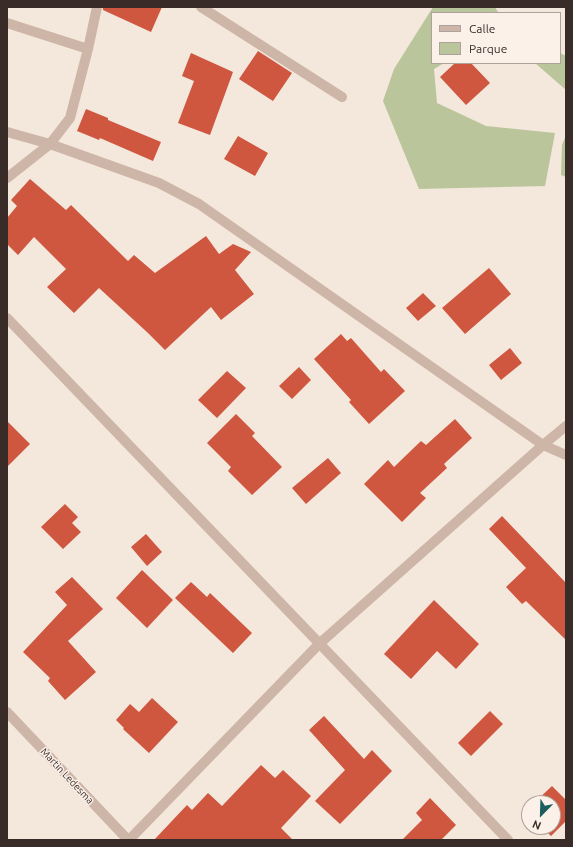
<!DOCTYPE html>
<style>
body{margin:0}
#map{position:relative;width:573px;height:847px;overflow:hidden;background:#f4e7dc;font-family:Ubuntu,sans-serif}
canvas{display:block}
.frame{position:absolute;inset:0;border:8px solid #392c28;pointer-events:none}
.legend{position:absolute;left:431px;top:12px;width:130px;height:52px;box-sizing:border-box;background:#fbf1e9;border:1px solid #ada29c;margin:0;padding:5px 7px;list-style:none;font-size:12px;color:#392c28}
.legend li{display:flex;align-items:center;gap:8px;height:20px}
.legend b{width:20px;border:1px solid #ada29c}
.north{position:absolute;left:521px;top:795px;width:40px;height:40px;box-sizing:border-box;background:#fbf1e9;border:1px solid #ada29c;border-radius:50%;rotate:203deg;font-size:11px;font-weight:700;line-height:16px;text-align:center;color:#392c28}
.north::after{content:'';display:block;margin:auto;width:14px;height:18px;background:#1a5e5d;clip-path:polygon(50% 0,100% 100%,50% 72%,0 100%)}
</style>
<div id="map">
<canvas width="573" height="847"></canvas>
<div class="frame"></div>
<ul class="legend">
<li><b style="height:5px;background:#cdb5a7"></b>Calle</li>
<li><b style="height:11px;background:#bac59b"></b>Parque</li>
</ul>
<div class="north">N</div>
</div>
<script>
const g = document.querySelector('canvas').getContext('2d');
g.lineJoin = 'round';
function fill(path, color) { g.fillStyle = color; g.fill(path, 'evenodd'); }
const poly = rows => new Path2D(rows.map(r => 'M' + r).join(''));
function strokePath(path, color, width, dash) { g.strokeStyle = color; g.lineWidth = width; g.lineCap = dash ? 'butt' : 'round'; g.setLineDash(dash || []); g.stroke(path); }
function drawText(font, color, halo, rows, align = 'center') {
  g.font = font + ' Ubuntu,sans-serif'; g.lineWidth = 3; g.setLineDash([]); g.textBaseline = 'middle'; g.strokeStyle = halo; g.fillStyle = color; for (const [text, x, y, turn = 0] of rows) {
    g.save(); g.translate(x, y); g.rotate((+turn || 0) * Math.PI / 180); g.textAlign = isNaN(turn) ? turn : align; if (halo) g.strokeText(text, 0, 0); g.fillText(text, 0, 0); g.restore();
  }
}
const green = poly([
 [433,7,495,7,498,12,497,13,432,13,432,63,444,63,434,69,437,103,486,126,555,133,545,186,419,189,383,101,394,69],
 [560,53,566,56,566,90,535,63,560,63],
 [566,135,566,177,561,175,562,145]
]);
const building = poly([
 [103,7,162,7,151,32,103,10],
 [258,51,292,73,273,101,239,79],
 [191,53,233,72,210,135,178,123,194,81,182,76],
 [455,63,471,63,490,83,466,105,440,77],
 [86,109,108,118,108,120,161,142,153,161,100,138,99,140,77,131],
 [238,136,268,153,255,176,224,159],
 [30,179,66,210,71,205,128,261,134,255,155,273,206,236,219,254,233,244,251,252,235,270,254,294,221,320,211,307,165,350,148,333,99,288,74,313,47,287,66,269,34,237,18,255,7,244,7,218,17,206,11,200],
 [489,268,511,294,465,334,442,308],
 [423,293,436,306,418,321,406,308],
 [341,334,347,341,351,338,381,372,384,369,405,391,369,424,349,402,351,400,314,359],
 [510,348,522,363,501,380,489,365],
 [299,367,311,380,292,399,279,386],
 [227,371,246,388,217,418,198,400],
 [236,414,255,433,252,436,282,467,252,495,228,471,231,467,207,443],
 [455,419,472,438,444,464,447,468,420,493,426,498,402,522,364,484,388,460,394,467,421,441,426,445],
 [7,421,30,444,7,467],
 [328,458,341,473,306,504,292,488],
 [65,504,78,517,72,523,81,532,63,549,41,527],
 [502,516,566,583,566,640,526,601,522,604,506,587,526,568,489,529],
 [146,534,162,552,147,566,131,547],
 [142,570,173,600,147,628,116,598],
 [72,577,103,609,68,641,96,672,65,700,48,681,50,678,23,652,67,605,55,592],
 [191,582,207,597,210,593,252,633,233,653,175,598],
 [434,600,479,644,456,669,437,651,411,679,384,654],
 [152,698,178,722,149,753,123,729,124,728,116,720,130,704,139,712],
 [490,711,503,724,471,756,458,743],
 [324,716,364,759,372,750,392,771,340,824,315,801,345,770,309,730],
 [261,765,275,778,283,770,311,796,281,828,293,840,154,840,187,805,192,810,208,793,222,806],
 [552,786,566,800,566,821,551,836,542,827,553,827,553,803,534,803],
 [430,798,456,825,441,840,402,840,422,820,416,813]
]);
const service = poly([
 [201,7,342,97]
]);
const minor = poly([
 [7,23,88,49],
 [7,132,50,144,159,183,199,204,543,445,566,455],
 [7,178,50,144,70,118,88,49,97,7],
 [7,318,508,840],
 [129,840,319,644,543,445,566,426]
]);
const tertiary = poly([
 [7,712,128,840]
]);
const streetNames = [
 ["Martin Ledesma",67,776,47]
];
fill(green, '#bac59b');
fill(building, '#cf563f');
strokePath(service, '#cdb5a7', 10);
strokePath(minor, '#cdb5a7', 10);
strokePath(tertiary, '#cdb5a7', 10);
drawText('10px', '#392c28', '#fbf1e9', streetNames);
</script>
